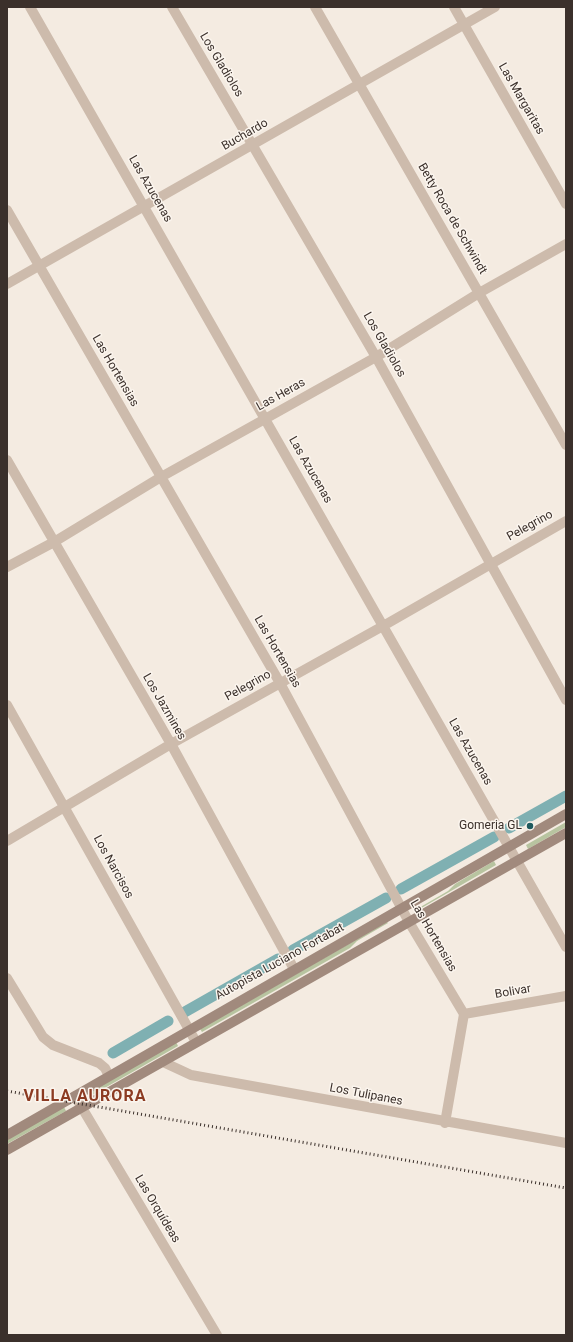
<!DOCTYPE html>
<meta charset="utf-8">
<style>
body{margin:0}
#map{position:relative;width:573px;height:1342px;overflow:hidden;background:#f4ebe1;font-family:Roboto,sans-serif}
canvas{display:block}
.frame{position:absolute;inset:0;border:8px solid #3b302b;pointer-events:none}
</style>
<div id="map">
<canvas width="573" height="1342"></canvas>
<div class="frame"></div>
</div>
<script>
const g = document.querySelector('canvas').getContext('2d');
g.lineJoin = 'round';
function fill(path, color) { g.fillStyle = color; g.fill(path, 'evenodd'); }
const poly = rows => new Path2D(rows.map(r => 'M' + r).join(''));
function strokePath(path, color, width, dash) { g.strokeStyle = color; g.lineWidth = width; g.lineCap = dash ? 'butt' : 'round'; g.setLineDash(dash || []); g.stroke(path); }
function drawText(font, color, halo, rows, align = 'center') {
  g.font = font + ' Roboto,sans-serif'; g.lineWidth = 3; g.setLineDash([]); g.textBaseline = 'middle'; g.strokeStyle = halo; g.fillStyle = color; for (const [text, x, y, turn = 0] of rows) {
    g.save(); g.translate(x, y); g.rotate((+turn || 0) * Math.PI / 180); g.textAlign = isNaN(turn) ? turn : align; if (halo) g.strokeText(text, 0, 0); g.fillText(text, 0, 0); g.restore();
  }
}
const green = poly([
 [566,822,566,827,528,849,526,845],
 [494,861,496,865,418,910,417,909,448,891,455,884],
 [387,922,388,923,357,941,350,948,202,1032,200,1029],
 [176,1042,178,1046,89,1097,87,1093],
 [64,1107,66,1111,7,1144,7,1139]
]);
const canal = poly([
 [509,828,566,796],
 [401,889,494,837],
 [293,950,386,898],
 [183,1013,278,959],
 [113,1053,168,1021]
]);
const minor = poly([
 [30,7,566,947],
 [172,7,376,357,566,700],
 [315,7,566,445],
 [454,7,566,204],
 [7,210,280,683,409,922,464,1014,445,1123],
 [7,284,495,7],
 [7,460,171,744,294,969],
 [7,567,54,542,161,477,376,357,479,293,566,244],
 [7,705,196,1042],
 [7,841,171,744,383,626,566,521],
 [464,1014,566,996],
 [163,1062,191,1075,566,1143]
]);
const tertiary = poly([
 [7,978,43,1037,53,1045,99,1063,105,1068,109,1076],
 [75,1096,217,1335]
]);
const secondary = poly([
 [7,1135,566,814],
 [7,1150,566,833]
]);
const rail = poly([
 [7,1091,566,1188]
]);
const markers = [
 [530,826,4,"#1f5a5e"]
];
const streetNames = [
 ["Los Gladiolos",221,65,59],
 ["Las Margaritas",521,99,60],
 ["Buchardo",245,135,-30],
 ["Las Azucenas",150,189,60],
 ["Betty Roca de Schwindt",452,219,60],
 ["Los Gladiolos",384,345,60],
 ["Las Hortensias",115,371,60],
 ["Las Heras",281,395,-29],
 ["Las Azucenas",310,470,60],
 ["Pelegrino",530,526,-29],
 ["Las Hortensias",277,652,60],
 ["Pelegrino",248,686,-29],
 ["Los Jazmines",164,707,60],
 ["Las Azucenas",470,752,60],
 ["Los Narcisos",113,867,61],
 ["Las Hortensias",433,936,60],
 ["Autopista Luciano Fortabat",280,962,-29],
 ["Bolivar",513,992,-10],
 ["Los Tulipanes",366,1095,11],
 ["Las Orquídeas",157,1209,59]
];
const poiNames = [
 ["Gomeria GL",522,826]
];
const districtNames = [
 ["VILLA AURORA",85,1097]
];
fill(green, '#b8c4a0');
strokePath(canal, '#7fb0b2', 11);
strokePath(minor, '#cdbbac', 10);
strokePath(tertiary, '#cdbbac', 10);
strokePath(secondary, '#a18a7d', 10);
strokePath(rail, '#3b302b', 3, [1, 3]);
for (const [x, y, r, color] of markers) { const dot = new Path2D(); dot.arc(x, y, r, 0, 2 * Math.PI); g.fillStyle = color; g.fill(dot); strokePath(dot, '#fbf5ee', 1.5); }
drawText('12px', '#3b302b', '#fbf5ee', streetNames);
drawText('12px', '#3b302b', '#fbf5ee', poiNames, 'right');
g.letterSpacing = '1px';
drawText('bold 16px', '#8c3b22', '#fbf5ee', districtNames);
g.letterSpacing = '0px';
</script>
